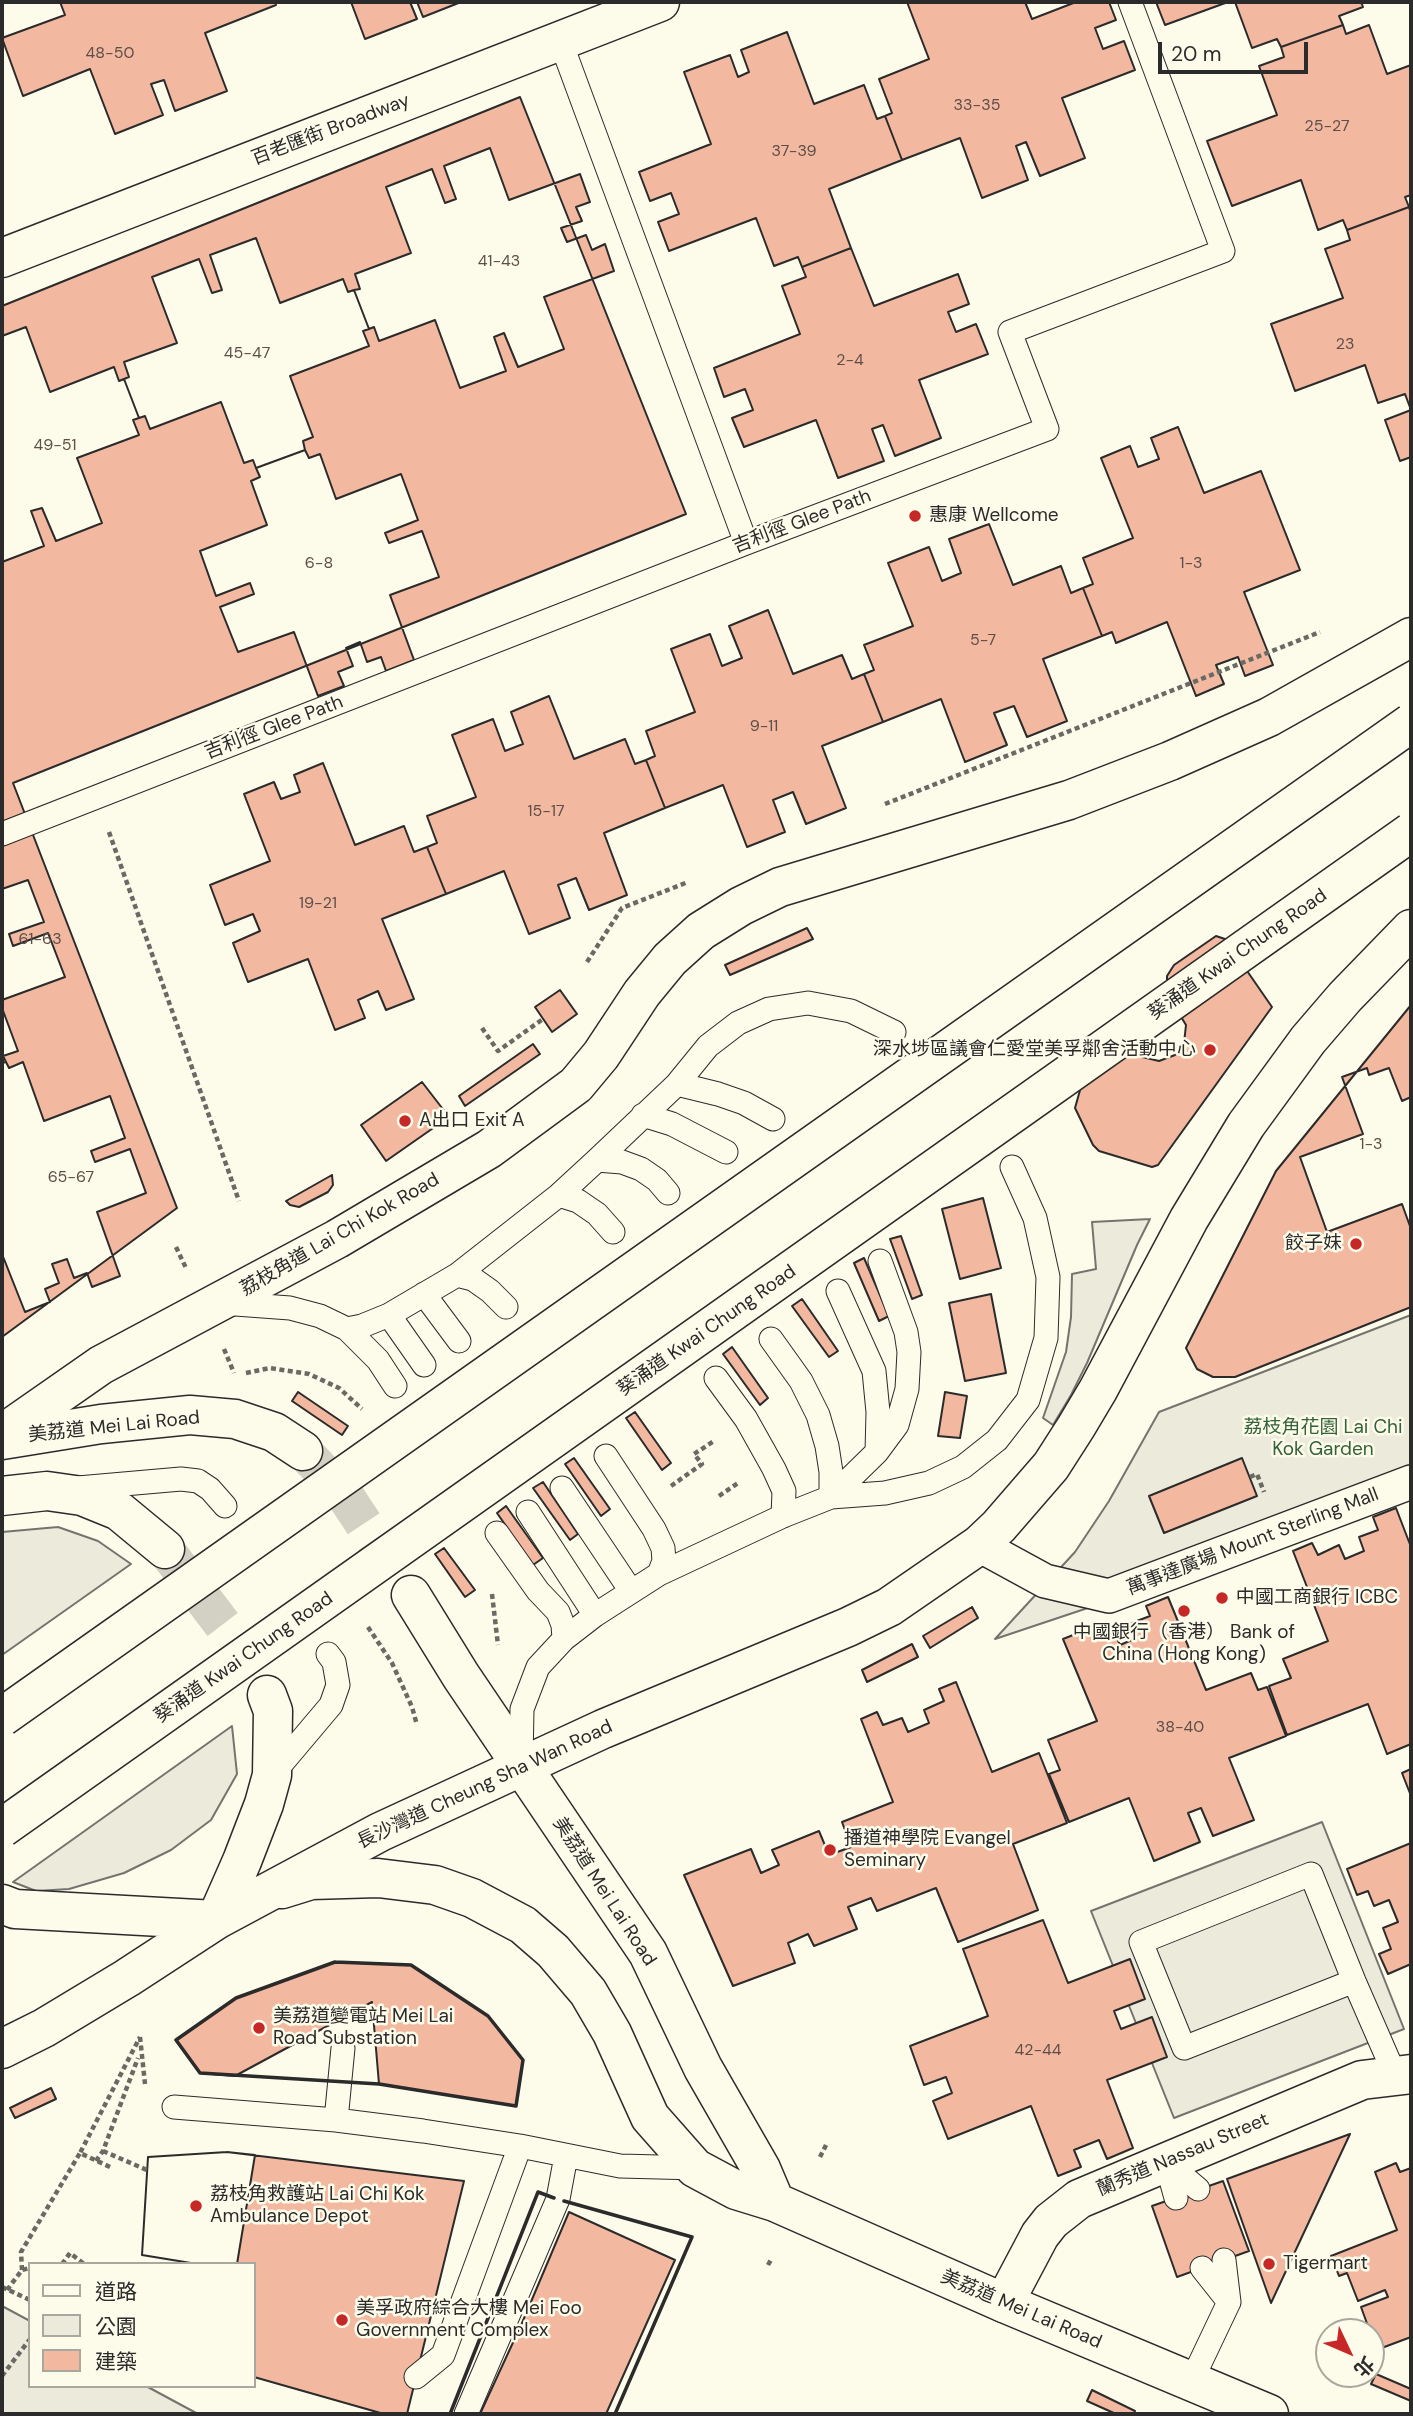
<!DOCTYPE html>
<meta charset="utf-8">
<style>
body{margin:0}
#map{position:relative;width:1413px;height:2416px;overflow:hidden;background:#fdfbea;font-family:"DM Sans","Noto Sans TC",sans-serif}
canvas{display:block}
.frame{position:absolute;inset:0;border:4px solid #2b2b2b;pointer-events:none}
.legend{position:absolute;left:28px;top:2262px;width:228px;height:126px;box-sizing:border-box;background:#fdfbea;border:2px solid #a9a89e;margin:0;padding:9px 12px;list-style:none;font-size:21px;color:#2b2b2b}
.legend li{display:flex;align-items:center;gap:14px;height:35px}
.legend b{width:35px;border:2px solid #a9a89e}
.north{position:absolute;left:1315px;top:2318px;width:70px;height:70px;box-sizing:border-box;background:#fdfbea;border:2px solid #a9a89e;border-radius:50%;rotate:134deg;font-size:19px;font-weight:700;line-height:28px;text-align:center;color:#2b2b2b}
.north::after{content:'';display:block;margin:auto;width:24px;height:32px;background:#c62828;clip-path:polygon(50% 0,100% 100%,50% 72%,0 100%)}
.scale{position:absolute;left:1158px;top:42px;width:150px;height:32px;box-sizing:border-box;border:4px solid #2b2b2b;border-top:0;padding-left:9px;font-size:21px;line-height:24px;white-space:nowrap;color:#2b2b2b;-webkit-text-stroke:5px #fdfbea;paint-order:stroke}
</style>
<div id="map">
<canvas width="1413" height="2416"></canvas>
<div class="frame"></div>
<ul class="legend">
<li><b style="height:9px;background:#fdfbea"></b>道路</li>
<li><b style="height:19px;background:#ecebdb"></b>公園</li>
<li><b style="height:19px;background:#f2b8a0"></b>建築</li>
</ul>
<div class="north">北</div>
<div class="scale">20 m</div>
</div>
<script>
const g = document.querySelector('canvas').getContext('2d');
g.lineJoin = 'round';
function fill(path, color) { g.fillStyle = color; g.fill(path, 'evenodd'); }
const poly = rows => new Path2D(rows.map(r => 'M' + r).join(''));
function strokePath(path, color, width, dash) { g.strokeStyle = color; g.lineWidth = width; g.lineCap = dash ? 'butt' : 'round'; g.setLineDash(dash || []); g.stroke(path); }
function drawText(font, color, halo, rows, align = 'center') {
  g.font = font + ' "DM Sans","Noto Sans TC",sans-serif'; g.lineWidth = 5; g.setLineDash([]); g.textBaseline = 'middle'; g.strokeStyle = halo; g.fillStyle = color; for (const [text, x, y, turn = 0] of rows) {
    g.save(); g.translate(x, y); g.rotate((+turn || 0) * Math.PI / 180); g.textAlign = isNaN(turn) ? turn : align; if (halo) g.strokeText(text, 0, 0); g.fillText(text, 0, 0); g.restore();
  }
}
const green = poly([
 [1150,1219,1137,1245,1087,1363,1071,1395,1053,1425,1043,1418,1066,1352,1071,1317,1072,1274,1096,1269,1092,1222,1150,1219],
 [1411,1315,1411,1495,1279,1544,995,1639,1075,1552,1109,1501,1159,1412,1411,1315],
 [58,1527,98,1541,131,1564,2,1655,2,1532,58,1527],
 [232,1726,237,1774,211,1820,171,1850,124,1873,69,1889,36,1891,13,1882,232,1726],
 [2,2306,30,2321,30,2386,146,2386,198,2414,2,2414,2,2306]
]);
const parking = poly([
 [1322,1822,1404,2029,1174,2118,1091,1911,1322,1822]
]);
const building = poly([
 [60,2,275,2,276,5,205,33,227,91,175,111,164,80,151,84,163,115,115,134,90,69,23,96,2,38,65,15,60,2],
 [351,2,410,2,417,19,365,39,351,2],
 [417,2,461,2,423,17,417,2],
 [907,2,1025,2,1032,19,1076,2,1109,2,1116,20,1095,28,1103,49,1124,41,1135,70,1062,98,1085,158,1040,176,1026,142,1016,146,1028,180,982,198,960,138,902,160,885,116,892,113,879,79,929,59,907,2],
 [1156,2,1228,2,1165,25,1156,2],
 [1235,2,1361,2,1363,7,1339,16,1343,25,1281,47,1277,39,1252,48,1235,2],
 [1343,25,1346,34,1369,25,1387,74,1411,65,1411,195,1405,197,1409,207,1347,230,1343,220,1318,230,1301,180,1232,206,1207,141,1277,115,1259,66,1284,57,1281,47,1343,25],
 [787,32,814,104,864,85,877,119,885,116,902,160,829,189,851,248,802,267,798,257,774,266,756,218,669,251,658,222,679,214,671,193,650,201,639,172,711,144,684,72,730,55,738,77,749,72,741,50,787,32],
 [520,97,686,514,13,783,177,1208,2,1337,2,306,520,97],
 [490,148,509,200,580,174,590,202,576,207,582,221,561,228,567,242,586,235,592,250,605,244,614,271,544,297,564,349,518,367,504,333,494,337,506,371,460,388,435,320,379,341,374,327,369,329,354,290,360,289,355,274,411,253,386,187,432,169,445,203,456,199,444,166,490,148],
 [1409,207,1411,214,1411,457,1400,461,1385,420,1411,410,1405,394,1378,403,1365,365,1295,391,1271,324,1343,298,1325,249,1350,240,1347,230,1409,207],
 [256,238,280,303,343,279,348,292,354,290,369,329,363,331,369,346,290,376,313,437,303,441,305,450,256,468,253,460,244,463,221,402,150,429,145,416,139,418,124,379,129,377,124,362,177,343,152,277,199,259,212,293,222,290,210,255,256,238],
 [851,248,874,306,958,274,969,304,948,312,956,332,976,324,988,354,919,380,941,438,895,456,883,425,872,429,884,461,838,478,816,420,744,447,732,418,753,410,745,389,724,397,714,368,800,334,782,286,806,277,802,267,851,248],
 [26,327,50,392,114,367,119,381,124,379,139,418,133,420,139,435,77,458,102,523,56,541,42,508,31,511,44,546,2,562,2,336,26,327],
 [1178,427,1204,493,1261,471,1300,570,1244,592,1273,665,1245,676,1238,657,1216,665,1224,684,1196,696,1167,622,1116,643,1112,632,1102,636,1083,588,1093,584,1083,558,1133,538,1101,458,1130,446,1138,467,1159,459,1151,438,1178,427],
 [305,450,309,458,320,454,336,499,401,474,418,520,385,533,389,543,422,531,439,577,390,595,414,660,386,671,381,657,367,662,360,642,346,648,353,666,338,672,344,686,318,696,294,632,238,652,220,607,254,594,250,583,216,596,200,551,267,525,251,481,260,477,256,468,305,450],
 [989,524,1013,585,1061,566,1071,593,1083,588,1102,636,1043,659,1067,721,1027,737,1014,706,994,713,1007,745,965,762,941,699,883,722,864,674,874,670,864,645,913,626,888,563,929,547,942,581,961,573,949,539,989,524],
 [768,610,793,674,842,655,852,679,864,674,883,722,822,746,846,808,806,824,793,792,773,800,785,832,747,847,723,785,665,808,646,760,655,756,646,731,695,712,671,649,710,634,722,666,742,658,729,626,768,610],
 [549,696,574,759,625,739,635,764,646,760,665,808,604,833,627,895,589,910,576,878,558,885,570,918,529,934,504,871,446,894,427,847,437,843,427,816,476,797,452,735,493,719,505,751,523,744,511,712,549,696],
 [323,763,355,845,404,826,414,852,427,847,446,894,382,919,414,999,386,1010,378,991,358,1000,365,1018,335,1030,308,959,248,982,233,943,260,931,253,914,225,925,210,885,270,861,244,794,274,782,281,799,300,792,294,775,323,763],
 [28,880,44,922,9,934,13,946,48,933,65,977,2,1000,2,889,28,880],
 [807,928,813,939,730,975,725,965,807,928],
 [1216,936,1225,939,1272,1007,1158,1165,1152,1167,1099,1151,1093,1145,1075,1108,1091,1051,1097,1046,1159,1061,1175,1055,1184,1043,1186,1025,1167,994,1167,976,1174,965,1216,936],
 [560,990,577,1014,552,1032,535,1007,560,990],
 [1411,1005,1411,1307,1235,1377,1213,1377,1197,1369,1186,1348,1276,1171,1411,1005],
 [2,1008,18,1051,3,1056,6,1062,2,1063,2,1008],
 [533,1044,540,1054,465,1106,459,1096,533,1044],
 [6,1062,9,1068,23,1062,44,1121,110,1096,125,1138,91,1151,95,1162,130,1149,146,1193,97,1212,120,1276,92,1287,87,1273,74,1278,67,1259,52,1264,59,1283,45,1289,50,1302,25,1312,2,1254,2,1063,6,1062],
 [1367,1068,1369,1075,1389,1068,1402,1101,1411,1097,1411,1229,1402,1204,1327,1232,1300,1157,1363,1134,1342,1077,1367,1068],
 [422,1082,449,1117,386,1161,361,1125,422,1082],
 [332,1175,333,1185,328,1192,299,1207,290,1205,286,1201,332,1175],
 [983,1198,1001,1268,960,1279,942,1209,983,1198],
 [901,1236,922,1295,912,1299,890,1239,901,1236],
 [864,1258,889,1316,879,1321,854,1263,864,1258],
 [991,1294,1006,1373,965,1381,949,1303,991,1294],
 [802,1299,838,1351,829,1357,792,1306,802,1299],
 [732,1347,768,1398,760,1405,723,1354,732,1347],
 [298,1392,348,1426,342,1435,292,1401,298,1392],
 [945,1392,967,1396,960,1438,938,1436,945,1392],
 [635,1412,671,1463,662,1470,626,1418,635,1412],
 [574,1458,610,1509,601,1516,565,1464,574,1458],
 [1242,1458,1257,1496,1164,1533,1149,1496,1242,1458],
 [543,1482,578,1534,570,1540,533,1488,543,1482],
 [506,1506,543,1558,533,1565,497,1513,506,1506],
 [1396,1508,1411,1547,1411,1744,1387,1754,1368,1704,1287,1735,1269,1686,1291,1678,1283,1659,1328,1641,1293,1551,1312,1543,1318,1555,1339,1545,1345,1559,1364,1551,1359,1537,1378,1530,1373,1517,1396,1508],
 [444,1548,475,1590,465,1597,435,1554,444,1548],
 [1168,1597,1206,1690,1251,1673,1258,1690,1267,1687,1286,1736,1229,1758,1254,1820,1213,1836,1201,1808,1188,1813,1200,1842,1154,1861,1129,1798,1069,1822,1049,1774,1060,1770,1048,1740,1097,1721,1063,1639,1091,1628,1095,1638,1114,1631,1120,1645,1134,1639,1129,1624,1150,1616,1146,1606,1168,1597],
 [972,1607,978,1618,930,1648,923,1636,972,1607],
 [912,1644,918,1657,867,1682,862,1670,912,1644],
 [956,1682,992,1772,1039,1753,1067,1823,1013,1844,1038,1910,958,1942,936,1888,877,1911,871,1898,848,1907,857,1929,814,1946,808,1934,788,1943,795,1963,733,1986,684,1875,751,1849,761,1873,779,1865,772,1850,819,1831,829,1855,851,1847,842,1822,893,1802,861,1719,877,1712,883,1725,902,1718,908,1732,929,1723,924,1710,944,1701,939,1689,956,1682],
 [1411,1769,1411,1796,1402,1773,1411,1769],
 [1411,1843,1411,1964,1388,1974,1379,1954,1391,1949,1383,1928,1398,1922,1389,1900,1374,1906,1368,1891,1357,1895,1347,1869,1411,1843],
 [1043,1920,1068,1983,1130,1959,1145,1999,1114,2011,1121,2029,1152,2017,1167,2057,1107,2080,1133,2148,1107,2159,1099,2140,1074,2150,1081,2167,1058,2176,1031,2106,948,2139,933,2101,952,2093,946,2077,924,2085,910,2046,988,2016,963,1949,1043,1920],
 [335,1962,411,1965,488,2016,523,2060,516,2106,379,2084,372,2002,235,2076,200,2073,176,2040,236,1998,335,1962],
 [51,2088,56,2099,15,2118,10,2108,51,2088],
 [1350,2134,1271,2303,1227,2179,1350,2134],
 [227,2152,464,2181,407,2414,384,2414,254,2377,254,2264,197,2264,142,2255,148,2157,227,2152],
 [227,2152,255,2155,237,2264,197,2264,142,2255,148,2157,227,2152],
 [1396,2163,1400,2172,1411,2168,1411,2337,1371,2352,1371,2332,1361,2332,1369,2329,1361,2307,1388,2297,1385,2290,1358,2301,1347,2273,1339,2276,1331,2256,1397,2230,1375,2172,1396,2163],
 [1223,2181,1249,2251,1177,2277,1152,2206,1223,2181],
 [569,2212,675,2260,606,2414,480,2414,522,2323,569,2212],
 [1376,2374,1411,2389,1411,2401,1371,2384,1376,2374],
 [1092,2390,1135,2411,1134,2414,1116,2414,1087,2401,1092,2390]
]);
const secondaryTunnel = poly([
 [303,1451,344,1494,411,1595]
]);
const primaryTunnel = poly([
 [165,1549,223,1625,258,1677,267,1695]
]);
const path = poly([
 [885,804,1320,632],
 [109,832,239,1201],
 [587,962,622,908,688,882],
 [482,1028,498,1051,543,1019],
 [176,1247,186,1268],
 [224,1349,234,1373],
 [246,1373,270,1368,309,1374,339,1388,362,1409],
 [1250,1477,1257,1474,1264,1492],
 [671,1486,702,1464,694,1454,714,1441],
 [719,1496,738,1483],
 [492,1594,498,1645],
 [368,1627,392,1663,412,1707,417,1725],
 [140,2037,145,2084],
 [103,2151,147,2170],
 [820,2157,827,2143],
 [110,2167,80,2153,140,2037],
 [62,2264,70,2253,84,2264],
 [768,2265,772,2258],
 [22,2270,21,2252,80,2153],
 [2,2287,30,2300],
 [7,2290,22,2270,30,2268],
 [2,2376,30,2339]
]);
const service = poly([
 [560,40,746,543],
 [2,834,746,543,1047,429,1010,332,1223,251,1130,2],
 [677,1084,718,1094,744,1103,773,1119],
 [643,1115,672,1124,726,1152],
 [597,1160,622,1162,641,1169,657,1180,668,1193],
 [559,1195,578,1201,597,1214,613,1232],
 [457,1275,473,1279,490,1291,506,1307],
 [838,1291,874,1371,878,1412,877,1452],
 [424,1294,459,1341],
 [222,1303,290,1308,320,1316,347,1329,378,1360,395,1386],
 [389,1315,424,1365],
 [347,1329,362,1326,389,1315,457,1275,480,1257,559,1195,597,1160,677,1084,708,1046,738,1023,769,1009,808,1003,851,1011,894,1032],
 [771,1339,801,1381,818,1415,827,1446,831,1472,831,1497],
 [716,1378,746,1419,774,1469,784,1491,783,1516],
 [606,1456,654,1529,663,1548,664,1561,659,1574],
 [78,1488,181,1479,198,1481,210,1489,225,1506],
 [562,1488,631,1591],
 [831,1497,877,1452,897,1425,907,1389,909,1352,906,1332,880,1261],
 [528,1512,595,1615],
 [497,1533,538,1591,558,1612,563,1625,564,1639],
 [521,1762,522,1709,538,1667,564,1639,595,1615,659,1574,783,1516,831,1497,885,1493,929,1483,963,1467,997,1440,1028,1400,1046,1338,1048,1277,1035,1218,1012,1167],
 [272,1775,331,1705,338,1685,334,1662,328,1654],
 [1354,1981,1184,2048,1141,1942,1311,1874,1354,1981,1395,2075],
 [174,2107,336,2120,423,2131,520,2146,620,2166,698,2168],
 [336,2120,343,2048],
 [1166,2162,1198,2189],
 [1166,2162,1176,2198],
 [1202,2268,1229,2302],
 [416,2377,443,2355,520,2146],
 [1191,2382,1229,2302,1224,2260],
 [466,2414,558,2199,566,2156]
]);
const pedestrian = poly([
 [979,1545,1045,1581,1109,1596,1411,1482]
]);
const minor = poly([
 [2,258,660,2],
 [1004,2303,1040,2235,1051,2221,1079,2199,1362,2080,1411,2074]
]);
const secondary = poly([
 [2,1440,101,1424,190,1415,235,1419,274,1432,303,1451],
 [411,1595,461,1676,648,1953,703,2068,761,2169,775,2202],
 [282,1889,311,1880,378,1878,435,1885,472,1898,523,1925,553,1951,588,1992,612,2033,650,2117,695,2168,736,2190,775,2202,1004,2303,1269,2414]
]);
const primary = poly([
 [2,1434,101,1365,337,1239,489,1149,576,1085,601,1055,642,993,670,959,701,931,741,906,780,887,1069,800,1170,761,1269,717,1411,637],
 [2,1496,47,1491,82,1496,119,1511,165,1549],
 [2,1904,15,1909,216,1920],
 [216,1920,242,1861,264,1804,272,1775,273,1711,267,1695],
 [2,2049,44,2028,127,1978,216,1920,380,1832,603,1729,848,1627,889,1607,979,1545,999,1526,1051,1466,1076,1427,1098,1390,1189,1219,1246,1125,1308,1040,1345,997,1411,929]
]);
const pathBridge = poly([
 [96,2161,103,2151,138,2058]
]);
const trunkBridge = poly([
 [2,1717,1411,723],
 [2,1828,1411,832]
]);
const wall = poly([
 [335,1962,411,1965,488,2016,523,2060,516,2106,379,2084,200,2073,176,2040,236,1998,335,1962],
 [564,2201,692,2237,615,2414],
 [450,2414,538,2192,554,2198]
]);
const markers = [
 [915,516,7,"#c62828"],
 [1210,1050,7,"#c62828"],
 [405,1121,7,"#c62828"],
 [1356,1244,7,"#c62828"],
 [1222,1598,7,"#c62828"],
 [1184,1611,7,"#c62828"],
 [830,1850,7,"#c62828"],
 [259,2028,7,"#c62828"],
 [196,2206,7,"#c62828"],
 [1269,2264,7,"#c62828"],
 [342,2320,7,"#c62828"]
];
const numberNames = [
 ["48-50",110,54],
 ["33-35",977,106],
 ["25-27",1327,127],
 ["37-39",794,152],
 ["41-43",499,262],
 ["23",1345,345],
 ["45-47",247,354],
 ["2-4",850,361],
 ["49-51",55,446],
 ["6-8",319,564],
 ["1-3",1191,564],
 ["5-7",983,641],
 ["9-11",764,727],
 ["15-17",546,812],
 ["19-21",318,904],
 ["61-63",40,940],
 ["1-3",1371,1145],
 ["65-67",71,1178],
 ["38-40",1180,1728],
 ["42-44",1038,2051]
];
const streetNames = [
 ["百老匯街 Broadway",331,130,-21],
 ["吉利徑 Glee Path",802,522,-21],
 ["吉利徑 Glee Path",274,728,-21],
 ["葵涌道 Kwai Chung Road",1238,955,-35],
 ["荔枝角道 Lai Chi Kok Road",340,1235,-30],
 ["葵涌道 Kwai Chung Road",707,1331,-35],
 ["美荔道 Mei Lai Road",114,1427,-6],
 ["萬事達廣場 Mount Sterling Mall",1253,1542,-21],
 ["葵涌道 Kwai Chung Road",244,1658,-35],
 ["長沙灣道 Cheung Sha Wan Road",485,1785,-25],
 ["美荔道 Mei Lai Road",604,1892,57],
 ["蘭秀道 Nassau Street",1183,2155,-23],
 ["美荔道 Mei Lai Road",1021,2310,23]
];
const poiNames = [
 ["惠康 Wellcome",929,516],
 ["深水埗區議會仁愛堂美孚鄰舍活動中心",1196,1050,"right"],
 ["A出口 Exit A",419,1121],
 ["餃子妹",1342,1244,"right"],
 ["中國工商銀行 ICBC",1236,1598],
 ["中國銀行（香港） Bank of",1184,1633,"center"],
 ["China (Hong Kong)",1184,1655,"center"],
 ["播道神學院 Evangel",844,1839],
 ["Seminary",844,1861],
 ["美荔道變電站 Mei Lai",273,2017],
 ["Road Substation",273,2039],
 ["荔枝角救護站 Lai Chi Kok",210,2195],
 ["Ambulance Depot",210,2217],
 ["Tigermart",1283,2264],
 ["美孚政府綜合大樓 Mei Foo",356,2309],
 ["Government Complex",356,2331]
];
const parkNames = [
 ["荔枝角花園 Lai Chi",1323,1428],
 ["Kok Garden",1323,1450]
];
fill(green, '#ecebdb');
strokePath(green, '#74746e', 2);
fill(parking, '#eceadb');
strokePath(parking, '#74746e', 2);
fill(building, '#f2b8a0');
strokePath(building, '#2b2b2b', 2);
strokePath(secondaryTunnel, '#d3d1c4', 38, [38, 19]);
strokePath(primaryTunnel, '#d3d1c4', 38, [38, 19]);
strokePath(service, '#2b2b2b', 25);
strokePath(pedestrian, '#2b2b2b', 36);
strokePath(minor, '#2b2b2b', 41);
strokePath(secondary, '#2b2b2b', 41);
strokePath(primary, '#2b2b2b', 41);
strokePath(path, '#6a6964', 4.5, [5, 3.5]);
strokePath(service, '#fdfbea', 23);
strokePath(pedestrian, '#fdfbea', 33);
strokePath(minor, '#fdfbea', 38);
strokePath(secondary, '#fdfbea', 38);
strokePath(primary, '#fdfbea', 38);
strokePath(trunkBridge, '#2b2b2b', 41, []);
strokePath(pathBridge, '#6a6964', 4.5, [5, 3.5]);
strokePath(trunkBridge, '#fdfbea', 38);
strokePath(wall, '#2b2b2b', 3.5);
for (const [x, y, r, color] of markers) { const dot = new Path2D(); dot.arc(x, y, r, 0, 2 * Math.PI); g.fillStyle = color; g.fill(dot); strokePath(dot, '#fdfbea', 2.5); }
drawText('16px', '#5d4e48', null, numberNames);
drawText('19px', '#2b2b2b', '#fdfbea', streetNames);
drawText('19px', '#2b2b2b', '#fdfbea', poiNames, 'left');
drawText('19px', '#34623c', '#fdfbea', parkNames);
</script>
